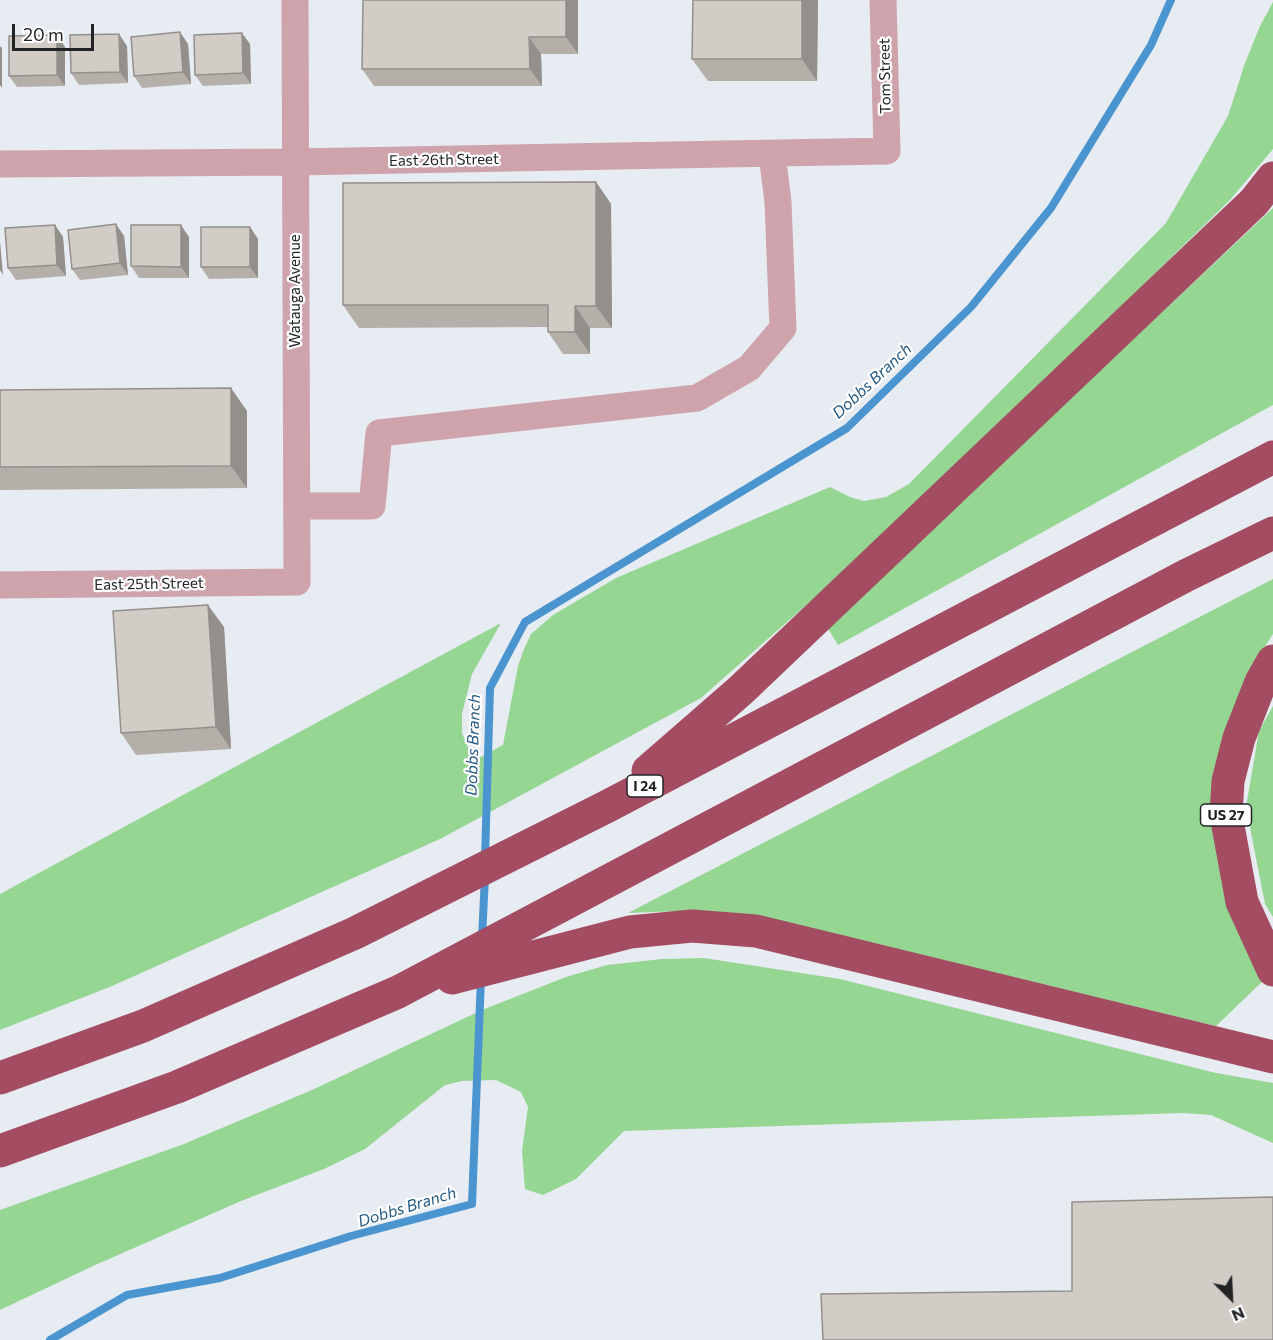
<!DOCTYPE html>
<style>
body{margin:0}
#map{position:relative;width:1273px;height:1340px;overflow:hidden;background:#e7ebf2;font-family:Commissioner,sans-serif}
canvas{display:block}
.north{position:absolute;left:1201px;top:1268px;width:60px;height:60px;-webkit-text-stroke:4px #fff;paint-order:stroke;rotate:156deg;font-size:16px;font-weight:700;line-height:24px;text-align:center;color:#212325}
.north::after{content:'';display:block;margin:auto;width:21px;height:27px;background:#212325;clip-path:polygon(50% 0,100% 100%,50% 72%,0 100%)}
.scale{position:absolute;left:12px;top:24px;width:82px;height:27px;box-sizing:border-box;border:3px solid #212325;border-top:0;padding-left:8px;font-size:18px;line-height:21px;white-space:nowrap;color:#212325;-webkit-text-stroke:4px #fff;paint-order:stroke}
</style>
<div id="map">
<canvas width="1273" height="1340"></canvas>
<div class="north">N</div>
<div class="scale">20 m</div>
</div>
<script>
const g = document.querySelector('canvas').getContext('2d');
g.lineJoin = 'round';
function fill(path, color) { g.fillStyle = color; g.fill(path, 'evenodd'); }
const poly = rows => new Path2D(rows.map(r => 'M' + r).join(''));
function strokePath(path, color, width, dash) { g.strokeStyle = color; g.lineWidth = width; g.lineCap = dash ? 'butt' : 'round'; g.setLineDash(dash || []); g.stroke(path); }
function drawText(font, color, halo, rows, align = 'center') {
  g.font = font + ' Commissioner,sans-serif'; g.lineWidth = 4.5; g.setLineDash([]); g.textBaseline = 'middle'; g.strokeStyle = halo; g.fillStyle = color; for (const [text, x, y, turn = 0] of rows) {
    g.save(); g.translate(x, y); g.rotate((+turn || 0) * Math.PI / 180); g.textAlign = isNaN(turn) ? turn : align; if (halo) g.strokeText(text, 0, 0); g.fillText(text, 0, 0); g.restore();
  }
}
const green = poly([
 [1273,2,1273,149,1230,200,1101,326,822,591,701,698,440,839,112,986,0,1030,0,894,501,623,472,674,462,714,462,733,470,753,479,758,503,745,518,666,524,649,531,634,553,615,616,578,830,487,850,497,864,501,886,497,909,484,1166,223,1228,116,1245,63,1260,26],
 [1273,208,1273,405,838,645,827,627],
 [1273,579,1273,634,1264,648,1217,768,1264,980,1216,1026,851,938,680,911,628,913],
 [1273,706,1273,917,1265,904,1246,807,1259,731],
 [704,958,840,979,1216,1073,1273,1083,1273,1143,1211,1115,1183,1113,624,1131,576,1179,543,1195,525,1189,522,1151,528,1107,521,1092,496,1080,462,1081,445,1085,365,1149,324,1169,241,1201,93,1266,0,1310,0,1210,184,1144,312,1090,482,1010,566,977,607,965,662,959]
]);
const stream = poly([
 [485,858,490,688,525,622,847,428,971,307,1051,208,1151,45,1171,0],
 [482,939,485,876],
 [50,1340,127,1295,220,1278,351,1236,472,1204,481,978]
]);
const minor = poly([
 [0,164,295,162,887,151,883,0],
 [297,506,372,506,379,433,697,398,749,368,783,328,778,202,772,154],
 [0,585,297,582,295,0]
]);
const highway = poly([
 [1273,661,1261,682,1239,738,1228,781,1226,815,1242,902,1273,970],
 [648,771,741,690,1254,202,1273,178],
 [452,978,630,932,692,926,756,931,1273,1057],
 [0,1078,143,1026,355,933,606,807,1273,457],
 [0,1151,177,1087,398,992,1187,575,1273,533]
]);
const wall = poly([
 [363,0,578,0,578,54,541,54,542,86,374,86,362,69],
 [818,0,817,81,708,81,692,59],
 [57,35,65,47,65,86,17,87,9,76],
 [188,44,191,84,142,88,134,76],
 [250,44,251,84,203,86,195,75],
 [127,46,128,83,79,85,71,73],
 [596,182,611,204,612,328,590,328,590,354,563,354,548,332,548,327,359,328,343,305],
 [55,225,63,237,66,276,16,280,8,268],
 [250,227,258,239,258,278,209,279,201,267],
 [124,236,128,275,80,280,72,269],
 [189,237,189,278,139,278,131,266],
 [0,390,247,411,247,488,0,490],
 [224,627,231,749,136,755,121,733]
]);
const shadedWall = poly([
 [566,0,578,0,578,54,566,37],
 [802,0,818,0,817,81,802,59],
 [180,32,188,44,191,84,183,72],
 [242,33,250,44,251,84,243,73],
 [119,34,127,46,128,83,120,72],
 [57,35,65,47,65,86,57,75],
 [529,37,541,54,542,86,530,69],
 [0,46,2,48,2,88,0,85],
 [596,182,611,204,612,328,596,306],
 [116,224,124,236,128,275,120,263],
 [55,225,63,237,66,276,57,265],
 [181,225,189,237,189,278,181,267],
 [250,227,258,239,258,278,250,267],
 [0,241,3,275,0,270],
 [575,306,590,328,590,354,575,332],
 [231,388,247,411,247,488,231,466],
 [208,605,224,627,231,749,216,727]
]);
const building = poly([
 [363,0,566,0,566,37,529,37,530,69,362,69,363,0],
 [693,0,802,0,802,59,692,59,693,0],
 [180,32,183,72,134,76,131,37,180,32],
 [242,33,243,73,195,75,194,35,242,33],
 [119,34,120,72,71,73,70,35,119,34],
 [57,35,57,75,9,76,9,36,57,35],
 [596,182,596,306,575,306,575,332,548,332,548,305,343,305,343,183,596,182],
 [116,224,120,263,72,269,68,230,116,224],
 [55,225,57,265,8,268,5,228,55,225],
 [131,225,181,225,181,267,131,266,131,225],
 [201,227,250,227,250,267,201,267,201,227],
 [231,388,231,466,0,467,0,390,231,388],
 [208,605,216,727,121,733,113,611,208,605],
 [1273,1197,1273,1340,823,1340,821,1294,1072,1291,1072,1202,1273,1197]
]);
const shields = [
 [645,786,36],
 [1226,815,51]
];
const shieldNames = [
 ["I 24",645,786],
 ["US 27",1226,815]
];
const streetNames = [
 ["Tom Street",885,76,-91],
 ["East 26th Street",444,160,-1],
 ["Watauga Avenue",295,291,-90],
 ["East 25th Street",149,584,-1]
];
const waterNames = [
 ["Dobbs Branch",872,381,-43],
 ["Dobbs Branch",473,745,-88],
 ["Dobbs Branch",407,1207,-17]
];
fill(green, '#95d693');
strokePath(stream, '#4a95d0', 8);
strokePath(minor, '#cea3ab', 27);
strokePath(highway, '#a44d62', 33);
fill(wall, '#b5afaa');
fill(shadedWall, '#938f8b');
fill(building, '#d2ccc6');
strokePath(building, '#938f8b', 1.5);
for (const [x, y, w] of shields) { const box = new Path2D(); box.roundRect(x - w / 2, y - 11, w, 22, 4.5); g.fillStyle = '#fff'; g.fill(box); strokePath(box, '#212325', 1.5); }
drawText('bold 14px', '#212325', null, shieldNames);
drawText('15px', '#212325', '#fff', streetNames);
drawText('italic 16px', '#255b84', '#fff', waterNames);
</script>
